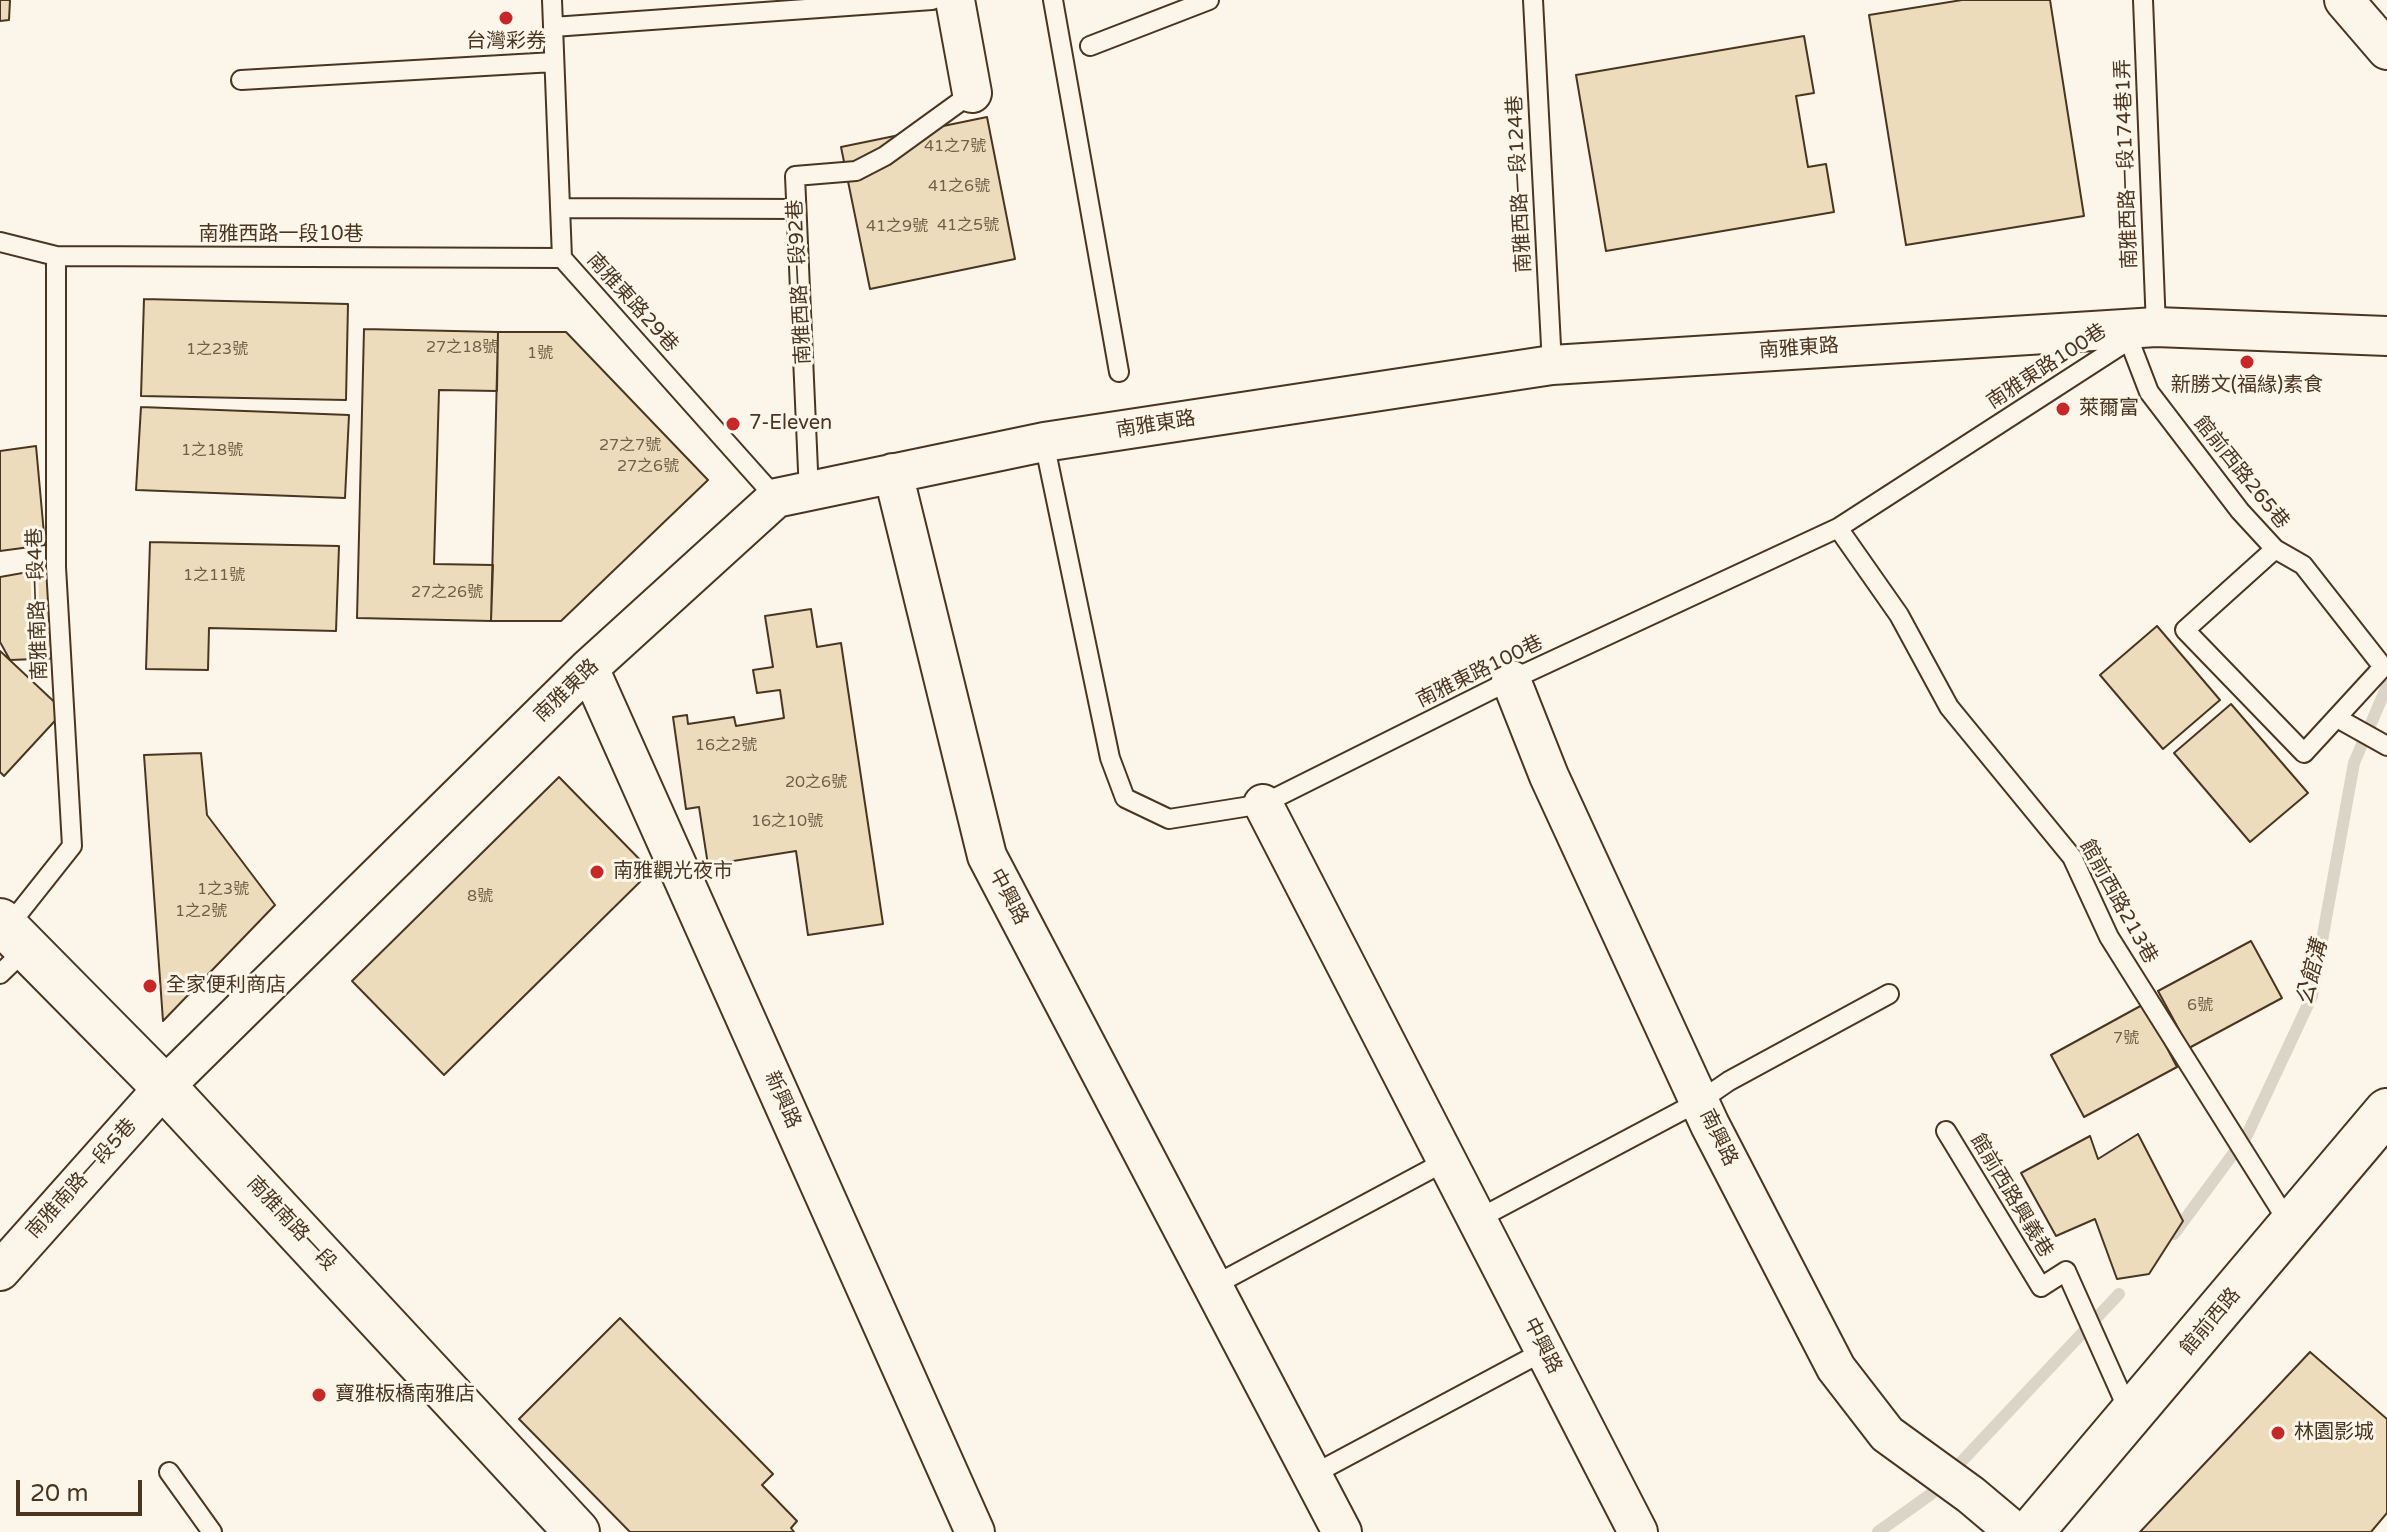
<!DOCTYPE html>
<meta charset="utf-8">
<style>
body{margin:0}
#map{position:relative;width:2387px;height:1532px;overflow:hidden;background:#fbf6e9;font-family:"Varela Round",sans-serif}
canvas{display:block}
.scale{position:absolute;left:16px;top:1480px;width:126px;height:36px;box-sizing:border-box;border:4px solid #4a3520;border-top:0;padding-left:10px;font-size:24px;line-height:28px;white-space:nowrap;color:#4a3520;-webkit-text-stroke:6px #fbf6e9;paint-order:stroke}
</style>
<div id="map">
<canvas width="2387" height="1532"></canvas>
<div class="scale">20 m</div>
</div>
<script>
const g = document.querySelector('canvas').getContext('2d');
g.lineJoin = 'round';
const poly = rows => new Path2D(rows.map(r => 'M' + r).join(''));
function strokePath(path, color, width, dash) { g.strokeStyle = color; g.lineWidth = width; g.lineCap = dash ? 'butt' : 'round'; g.setLineDash(dash || []); g.stroke(path); }
function fill(path, color) { g.fillStyle = color; g.fill(path, 'evenodd'); }
function drawText(font, color, halo, rows, align = 'center') {
  g.font = font + ' "Varela Round","Noto Sans TC",sans-serif'; g.lineWidth = 6; g.setLineDash([]); g.textBaseline = 'middle'; g.strokeStyle = halo; g.fillStyle = color; for (const [text, x, y, turn = 0] of rows) {
    g.save(); g.translate(x, y); g.rotate((+turn || 0) * Math.PI / 180); g.textAlign = isNaN(turn) ? turn : align; if (halo) g.strokeText(text, 0, 0); g.fillText(text, 0, 0); g.restore();
  }
}
const stream = poly([
 [2174,1234,2247,1135,2312,996,2354,763,2387,686],
 [1878,1532,1931,1494,2119,1294]
]);
const building = poly([
 [0,0,10,0,9,20,0,21,0,0],
 [1962,0,2050,0,2084,216,1906,245,1869,15,1962,0],
 [1804,36,1814,93,1796,96,1808,167,1826,164,1834,212,1606,251,1576,75,1804,36],
 [987,117,1015,259,870,289,841,147,987,117],
 [144,299,348,304,346,400,141,396,144,299],
 [364,329,498,332,497,391,439,390,434,564,493,565,491,621,357,618,364,329],
 [498,332,566,332,708,480,561,621,491,621,498,332],
 [141,407,349,415,345,498,136,490,141,407],
 [36,446,45,545,0,551,0,451,36,446],
 [150,542,339,546,336,631,209,628,208,670,146,669,150,542],
 [56,567,62,658,10,660,0,642,0,577,56,567],
 [811,609,817,647,841,643,883,924,808,935,796,851,708,865,699,807,686,809,673,717,687,715,688,724,734,717,736,726,784,718,780,690,757,693,753,670,773,667,765,616,811,609],
 [2157,626,2220,700,2163,749,2100,675,2157,626],
 [0,651,64,711,4,776,0,772,0,651],
 [2231,704,2308,793,2250,842,2174,753,2231,704],
 [201,753,207,815,275,905,163,1021,144,755,201,753],
 [559,777,651,871,444,1075,352,981,559,777],
 [2251,941,2282,998,2189,1048,2158,991,2251,941],
 [2144,1004,2177,1067,2084,1117,2051,1055,2144,1004],
 [2138,1134,2183,1221,2149,1274,2117,1279,2095,1219,2056,1236,2021,1173,2090,1136,2098,1159,2138,1134],
 [620,1318,773,1474,762,1485,797,1521,791,1528,794,1532,630,1532,519,1419,620,1318],
 [2310,1352,2387,1419,2387,1513,2371,1532,2140,1532,2310,1352]
]);
const service = poly([
 [552,0,562,258,776,498],
 [1053,0,1119,372],
 [1533,0,1552,365],
 [553,27,932,0],
 [1090,46,1209,0],
 [241,80,554,62],
 [560,208,796,209],
 [0,242,56,256,562,258],
 [2129,340,2149,392,2240,511,2275,549,2303,565,2383,667,2304,753,2185,630,2275,549],
 [1044,442,1110,758,1125,798,1169,819,1263,804,1511,680,1838,528,2129,340,2156,327,2143,0],
 [809,493,795,176,856,171,885,156,972,93],
 [1838,528,1899,615,1949,707,2072,857,2109,937,2290,1225],
 [2337,718,2387,746],
 [7,928,72,846,56,567,56,256],
 [0,974,27,948],
 [1946,1131,2041,1287,2066,1271,2130,1414],
 [1478,1219,1700,1101,1729,1081,1889,994],
 [1213,1286,1446,1161],
 [169,1472,212,1532],
 [1312,1475,1544,1351]
]);
const minor = poly([
 [955,0,972,93],
 [2344,0,2387,50],
 [893,473,987,856,1342,1532],
 [589,668,975,1532],
 [1511,680,1549,776,1710,1125,1836,1368,1887,1434,1971,1495,2015,1532],
 [1263,804,1638,1532],
 [0,1271,164,1087,589,668,776,498,1044,442,1552,365,2156,327,2387,336]
]);
const tertiary = poly([
 [0,921,164,1087,577,1532]
]);
const secondary = poly([
 [2031,1532,2387,1111]
]);
const markers = [
 [506,18,8,"#c62828"],
 [2247,362,8,"#c62828"],
 [2063,409,8,"#c62828"],
 [733,424,8,"#c62828"],
 [597,872,8,"#c62828"],
 [150,986,8,"#c62828"],
 [319,1395,8,"#c62828"],
 [2278,1433,8,"#c62828"]
];
const numberNames = [
 ["41之7號",955,147],
 ["41之6號",959,187],
 ["41之5號",968,226],
 ["41之9號",897,227],
 ["27之18號",462,348],
 ["1之23號",217,350],
 ["1號",540,354],
 ["27之7號",630,446],
 ["1之18號",212,451],
 ["27之6號",648,467],
 ["1之11號",214,576],
 ["27之26號",447,593],
 ["16之2號",726,746],
 ["20之6號",816,783],
 ["16之10號",787,822],
 ["1之3號",223,890],
 ["8號",480,897],
 ["1之2號",201,912],
 ["6號",2200,1006],
 ["7號",2126,1039]
];
const poiNames = [
 ["台灣彩券",506,42,"center"],
 ["新勝文(福緣)素食",2247,386,"center"],
 ["萊爾富",2079,409],
 ["7-Eleven",749,424],
 ["南雅觀光夜市",613,872],
 ["全家便利商店",166,986],
 ["寶雅板橋南雅店",335,1395],
 ["林園影城",2294,1433]
];
const streetNames = [
 ["南雅西路一段174巷1弄",2127,164,-92],
 ["南雅西路一段124巷",1520,184,-93],
 ["南雅西路一段10巷",281,235],
 ["南雅西路一段92巷",800,282,-93],
 ["南雅東路29巷",632,303,48],
 ["南雅東路",1799,349,-4],
 ["南雅東路100巷",2047,367,-33],
 ["南雅東路",1156,425,-9],
 ["館前西路265巷",2241,473,51],
 ["南雅南路一段4巷",38,604,-92],
 ["南雅東路100巷",1480,672,-26],
 ["南雅東路",567,691,-44],
 ["中興路",1008,897,62],
 ["館前西路213巷",2118,902,61],
 ["新興路",782,1100,66],
 ["南興路",1718,1138,64],
 ["南雅南路一段5巷",82,1179,-48],
 ["館前西路興義巷",2011,1196,59],
 ["南雅南路一段",291,1224,47],
 ["館前西路",2211,1322,-50],
 ["中興路",1542,1346,63]
];
const waterNames = [
 ["公館溝",2313,973,-76]
];
strokePath(stream, '#dcd4c6', 12);
fill(building, '#ecdcbc');
strokePath(building, '#4a3520', 2);
strokePath(service, '#4a3520', 22);
strokePath(minor, '#4a3520', 42);
strokePath(tertiary, '#4a3520', 48);
strokePath(secondary, '#4a3520', 48);
strokePath(service, '#fbf6e9', 18);
strokePath(minor, '#fbf6e9', 38);
strokePath(tertiary, '#fbf6e9', 44);
strokePath(secondary, '#fbf6e9', 44);
for (const [x, y, r, color] of markers) { const dot = new Path2D(); dot.arc(x, y, r, 0, 2 * Math.PI); g.fillStyle = color; g.fill(dot); strokePath(dot, '#fbf6e9', 3); }
drawText('16px', '#725f47', null, numberNames);
drawText('20px', '#4a3520', '#fbf6e9', poiNames, 'left');
drawText('20px', '#4a3520', '#fbf6e9', streetNames);
drawText('italic 22px', '#4a3520', '#fbf6e9', waterNames);
</script>
